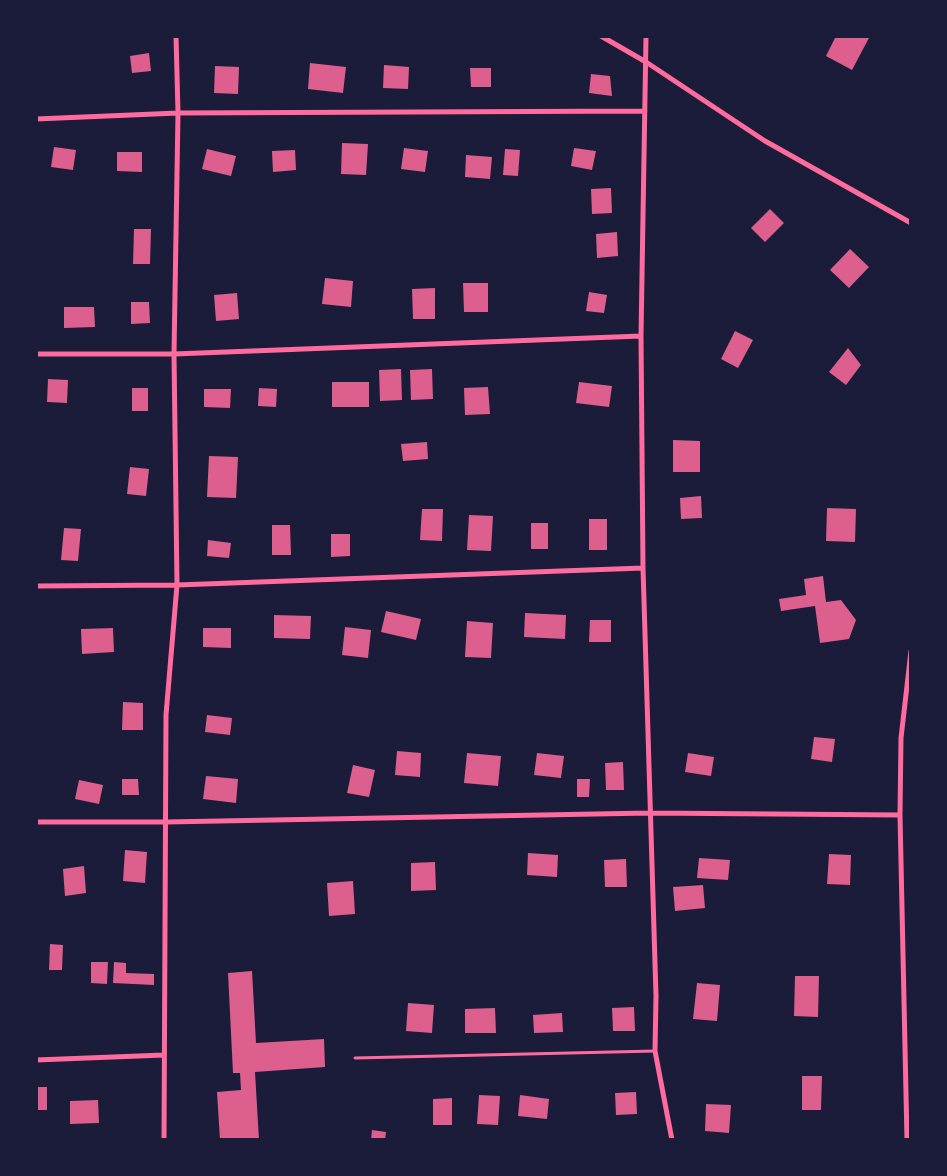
<!DOCTYPE html>
<style>
body{margin:0}
#map{position:relative;width:947px;height:1176px;overflow:hidden;background:#1b1b3a;font-family:Roboto,sans-serif}
canvas{display:block}
.frame{position:absolute;inset:0;border:38px solid #1b1b3a;pointer-events:none}
</style>
<div id="map">
<canvas width="947" height="1176"></canvas>
<div class="frame"></div>
</div>
<script>
const g = document.querySelector('canvas').getContext('2d');
g.lineJoin = 'round';
function fill(path, color) { g.fillStyle = color; g.fill(path, 'evenodd'); }
const poly = rows => new Path2D(rows.map(r => 'M' + r).join(''));
function strokePath(path, color, width, dash) { g.strokeStyle = color; g.lineWidth = width; g.lineCap = dash ? 'butt' : 'round'; g.setLineDash(dash || []); g.stroke(path); }
const building = poly([
 [836,36,870,36,852,70,826,56],
 [149,53,151,71,132,73,130,56],
 [310,63,346,67,343,93,308,89],
 [384,65,409,67,408,89,383,88],
 [215,66,239,67,238,94,214,93],
 [470,68,491,68,491,87,471,87],
 [591,74,610,76,612,96,589,93],
 [342,143,368,144,366,175,341,174],
 [54,147,76,150,73,170,51,167],
 [404,148,428,151,425,172,401,169],
 [574,148,596,151,592,170,571,166],
 [207,149,236,156,231,176,202,169],
 [505,149,520,150,518,176,503,175],
 [295,150,296,170,273,172,272,151],
 [117,152,142,152,142,172,117,171],
 [466,155,492,157,490,179,465,177],
 [611,188,612,213,592,214,591,189],
 [770,209,784,223,765,242,751,228],
 [134,229,151,229,150,264,133,264],
 [617,232,618,256,597,258,596,234],
 [850,249,869,267,849,288,830,270],
 [325,278,353,281,351,307,322,304],
 [463,283,488,283,488,312,464,312],
 [435,288,435,319,413,319,412,289],
 [589,292,607,295,604,313,586,311],
 [237,293,239,319,216,321,214,295],
 [131,302,149,302,150,323,131,324],
 [64,307,94,307,95,327,64,328],
 [735,331,753,340,738,368,721,359],
 [848,348,861,365,846,385,829,372],
 [401,369,402,400,380,401,379,370],
 [432,369,433,399,411,400,410,370],
 [48,379,68,380,67,403,47,402],
 [332,382,369,382,369,407,332,407],
 [579,382,612,386,609,407,576,403],
 [488,387,490,414,465,415,464,388],
 [132,388,148,388,148,411,132,411],
 [259,388,277,389,276,407,258,406],
 [204,389,231,389,230,408,204,407],
 [673,440,700,441,700,472,673,472],
 [427,442,428,459,403,461,401,444],
 [209,456,238,457,236,498,207,497],
 [130,467,149,469,146,496,127,494],
 [701,496,702,518,681,519,680,498],
 [827,508,856,509,855,542,826,541],
 [422,509,443,509,442,541,420,540],
 [469,515,493,516,491,551,467,550],
 [589,519,607,519,607,550,589,550],
 [531,523,548,523,548,549,531,549],
 [272,525,290,525,291,555,272,555],
 [64,528,81,529,78,561,61,560],
 [331,534,350,534,350,556,331,557],
 [208,540,231,543,229,558,207,556],
 [823,576,826,602,841,600,856,620,849,639,820,643,815,606,781,611,779,599,806,595,804,579],
 [386,611,421,619,416,640,381,632],
 [525,613,566,615,565,639,524,637],
 [274,615,311,616,310,639,274,638],
 [590,620,611,620,611,642,589,642],
 [467,621,493,623,491,658,465,657],
 [345,627,371,630,368,658,342,655],
 [113,628,114,652,82,654,81,629],
 [203,628,231,628,231,648,203,647],
 [123,702,143,703,143,730,122,730],
 [207,715,232,718,230,735,205,732],
 [814,737,835,739,832,762,811,759],
 [397,751,421,753,420,777,395,775],
 [467,753,501,756,498,786,464,783],
 [537,753,564,756,561,778,534,775],
 [688,753,714,757,711,776,685,772],
 [623,762,624,790,606,790,605,763],
 [353,765,375,770,369,797,347,793],
 [206,776,238,779,236,803,203,799],
 [122,779,138,779,139,795,122,795],
 [577,779,590,779,589,797,577,797],
 [79,780,103,785,99,804,75,799],
 [125,850,147,852,145,883,123,881],
 [528,853,558,855,557,877,527,875],
 [829,854,851,855,850,885,827,884],
 [699,858,730,860,728,880,697,878],
 [626,859,627,887,605,887,604,860],
 [435,862,436,890,411,891,411,863],
 [84,866,86,893,65,896,63,869],
 [353,881,355,914,329,916,327,883],
 [703,885,705,908,675,911,673,887],
 [50,944,63,945,62,970,49,970],
 [91,962,108,962,107,984,91,983],
 [114,962,126,963,126,973,154,974,154,985,113,983],
 [252,971,256,1043,324,1039,325,1067,255,1072,259,1140,220,1140,217,1092,241,1090,240,1073,233,1073,228,973],
 [795,976,819,976,818,1017,794,1016],
 [697,983,720,985,717,1021,693,1019],
 [408,1003,434,1005,432,1033,406,1031],
 [634,1007,635,1031,613,1031,612,1008],
 [495,1008,496,1033,465,1033,465,1009],
 [562,1013,563,1032,534,1033,533,1015],
 [802,1076,822,1076,821,1110,802,1110],
 [36,1087,47,1087,47,1110,36,1110],
 [636,1092,637,1114,616,1115,615,1093],
 [479,1095,500,1096,498,1125,477,1124],
 [520,1095,549,1099,547,1119,518,1116],
 [452,1098,452,1125,433,1125,433,1099],
 [98,1100,99,1123,70,1124,70,1101],
 [706,1104,731,1105,729,1133,705,1131],
 [372,1130,386,1132,385,1140,371,1140]
]);
const service = poly([
 [355,1058,655,1051]
]);
const minor = poly([
 [601,36,646,62,765,141,911,223],
 [646,36,641,336,643,568,656,996,655,1051,672,1140],
 [36,119,178,113,645,111],
 [36,354,174,354,641,336],
 [36,586,177,585,643,568],
 [36,822,166,822,649,813,900,815],
 [36,1060,164,1055],
 [164,1140,166,715,177,585,174,354,178,113,176,36],
 [907,1140,900,815,901,738,911,651]
]);
fill(building, '#dd5f8e');
strokePath(service, '#ff6b9d', 3);
strokePath(minor, '#ff6b9d', 5);
</script>
